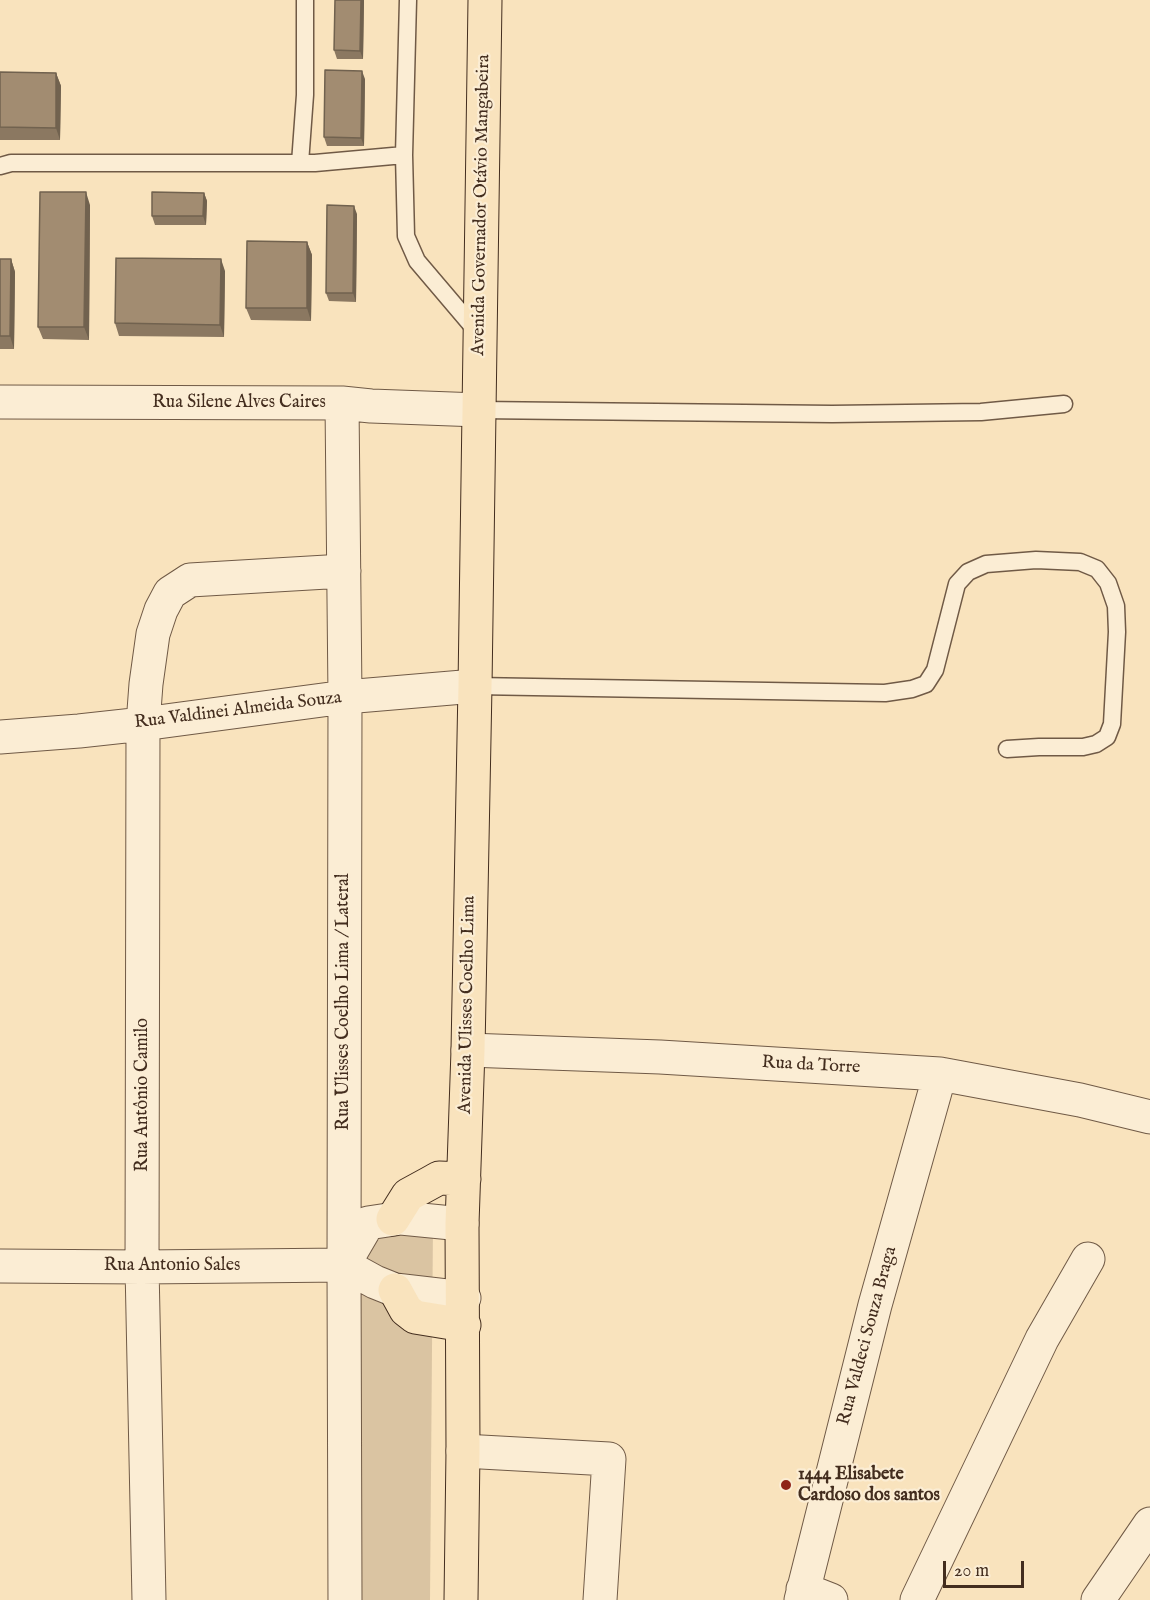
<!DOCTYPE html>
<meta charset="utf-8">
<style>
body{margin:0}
#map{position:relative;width:1150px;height:1600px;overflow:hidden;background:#f9e3bd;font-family:"IM FELL English",serif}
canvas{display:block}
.scale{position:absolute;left:943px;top:1561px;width:81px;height:27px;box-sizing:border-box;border:3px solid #432d1e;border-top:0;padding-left:8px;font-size:18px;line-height:21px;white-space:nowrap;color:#432d1e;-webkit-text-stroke:4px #fbedd4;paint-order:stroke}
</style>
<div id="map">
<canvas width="1150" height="1600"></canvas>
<div class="scale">20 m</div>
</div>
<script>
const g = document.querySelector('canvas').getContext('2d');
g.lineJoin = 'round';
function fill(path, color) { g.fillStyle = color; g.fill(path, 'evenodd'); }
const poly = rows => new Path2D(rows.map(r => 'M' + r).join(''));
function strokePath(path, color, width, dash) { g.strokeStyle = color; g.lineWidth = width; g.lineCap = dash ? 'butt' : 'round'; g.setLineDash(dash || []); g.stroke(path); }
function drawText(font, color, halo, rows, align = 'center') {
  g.font = font + ' "IM FELL English",serif'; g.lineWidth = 4.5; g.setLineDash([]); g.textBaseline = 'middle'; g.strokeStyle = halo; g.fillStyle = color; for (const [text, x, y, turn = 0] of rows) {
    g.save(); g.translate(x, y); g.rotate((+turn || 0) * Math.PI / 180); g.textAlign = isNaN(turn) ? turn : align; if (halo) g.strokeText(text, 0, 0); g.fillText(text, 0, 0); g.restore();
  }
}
const green = poly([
 [361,1215,433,1223,430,1600,361,1600]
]);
const lane = poly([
 [408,0,404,155,406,236,417,261,479,334],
 [300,163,305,95,305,0],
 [0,166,11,163,315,163,404,155],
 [479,410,832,414,981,412,1064,404],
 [475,686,885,693,912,689,926,684,935,670,957,584,968,572,986,564,1036,560,1080,562,1097,569,1108,583,1116,606,1117,632,1112,724,1107,737,1096,744,1083,747,1039,747,1007,749]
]);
const street = poly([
 [0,402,342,403,371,406,479,410],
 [342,403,345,697,344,1265,345,1600],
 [0,737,79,731,143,724,345,697,475,686],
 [468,1050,660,1057,940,1074,1080,1100,1150,1117],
 [344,1264,368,1223,401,1218,462,1224],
 [0,1266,142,1267,344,1265,375,1282,395,1290,464,1298],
 [463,1451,609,1459,600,1600],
 [803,1589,831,1600],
 [149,1600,142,1267,143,724,146,684,153,634,161,610,170,593,190,580,344,571],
 [801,1600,875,1305,940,1074],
 [917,1600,1042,1339,1088,1259],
 [1098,1600,1150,1524]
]);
const primary = poly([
 [393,1219,408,1195,430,1183,439,1178,464,1179],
 [395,1290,406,1310,415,1317,464,1325],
 [461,1600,463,1451,462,1224,468,1050,475,686,485,0]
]);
const wall = poly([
 [335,0,364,0,363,59,337,59,334,50],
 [0,72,56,73,61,86,60,140,0,140],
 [365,79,364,146,327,146,324,137],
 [204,193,207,201,206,225,155,225,152,216],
 [90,205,89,340,43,339,38,327],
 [357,214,356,302,329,301,326,293],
 [307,242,312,255,311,321,251,320,246,308],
 [0,259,11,259,15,272,14,349,0,349],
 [225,271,224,337,119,336,115,323]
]);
const shadedWall = poly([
 [361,0,364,0,363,59,360,51],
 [362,71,365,79,364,146,361,138],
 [56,73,61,86,60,140,56,128],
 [86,192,90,205,89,340,84,327],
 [204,193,207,201,206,225,203,216],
 [354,206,357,214,356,302,353,293],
 [307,242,312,255,311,321,307,308],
 [11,259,15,272,14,349,10,336],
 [221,259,225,271,224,337,220,325]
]);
const building = poly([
 [335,0,361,0,360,51,334,50,335,0],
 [325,70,362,71,361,138,324,137,325,70],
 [0,72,56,73,56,128,0,127,0,72],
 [40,192,86,192,84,327,38,327,40,192],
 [152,192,204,193,203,216,152,216,152,192],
 [327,205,354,206,353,293,326,293,327,205],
 [247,241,307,242,307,308,246,308,247,241],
 [116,258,221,259,220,325,115,323,116,258],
 [0,259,11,259,10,336,0,336,0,259]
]);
const markers = [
 [786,1485,6,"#8f2418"]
];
const streetNames = [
 ["Avenida Governador Otávio Mangabeira",482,205,-89],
 ["Rua Silene Alves Caires",239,403],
 ["Rua Valdinei Almeida Souza",238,711,-7],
 ["Rua Ulisses Coelho Lima / Lateral",344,1002,-90],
 ["Avenida Ulisses Coelho Lima",468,1005,-89],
 ["Rua da Torre",811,1066,3],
 ["Rua Antônio Camilo",143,1095,-90],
 ["Rua Antonio Sales",172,1266],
 ["Rua Valdeci Souza Braga",868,1336,-75]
];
const poiNames = [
 ["1444 Elisabete",798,1475],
 ["Cardoso dos santos",798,1496]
];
fill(green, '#dac4a2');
strokePath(lane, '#705a46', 19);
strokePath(street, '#705a46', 35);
strokePath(primary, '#432d1e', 35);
strokePath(lane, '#fbedd4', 16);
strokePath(street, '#fbedd4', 33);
strokePath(primary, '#f9e3bd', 33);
fill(wall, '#8b7861');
fill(shadedWall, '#71624f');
fill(building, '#a28c71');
strokePath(building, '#71624f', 1.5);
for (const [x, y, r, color] of markers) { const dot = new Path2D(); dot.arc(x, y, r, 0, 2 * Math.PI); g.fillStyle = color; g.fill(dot); strokePath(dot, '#fbedd4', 2); }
drawText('18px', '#432d1e', '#fbedd4', streetNames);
drawText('bold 18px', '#432d1e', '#fbedd4', poiNames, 'left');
</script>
